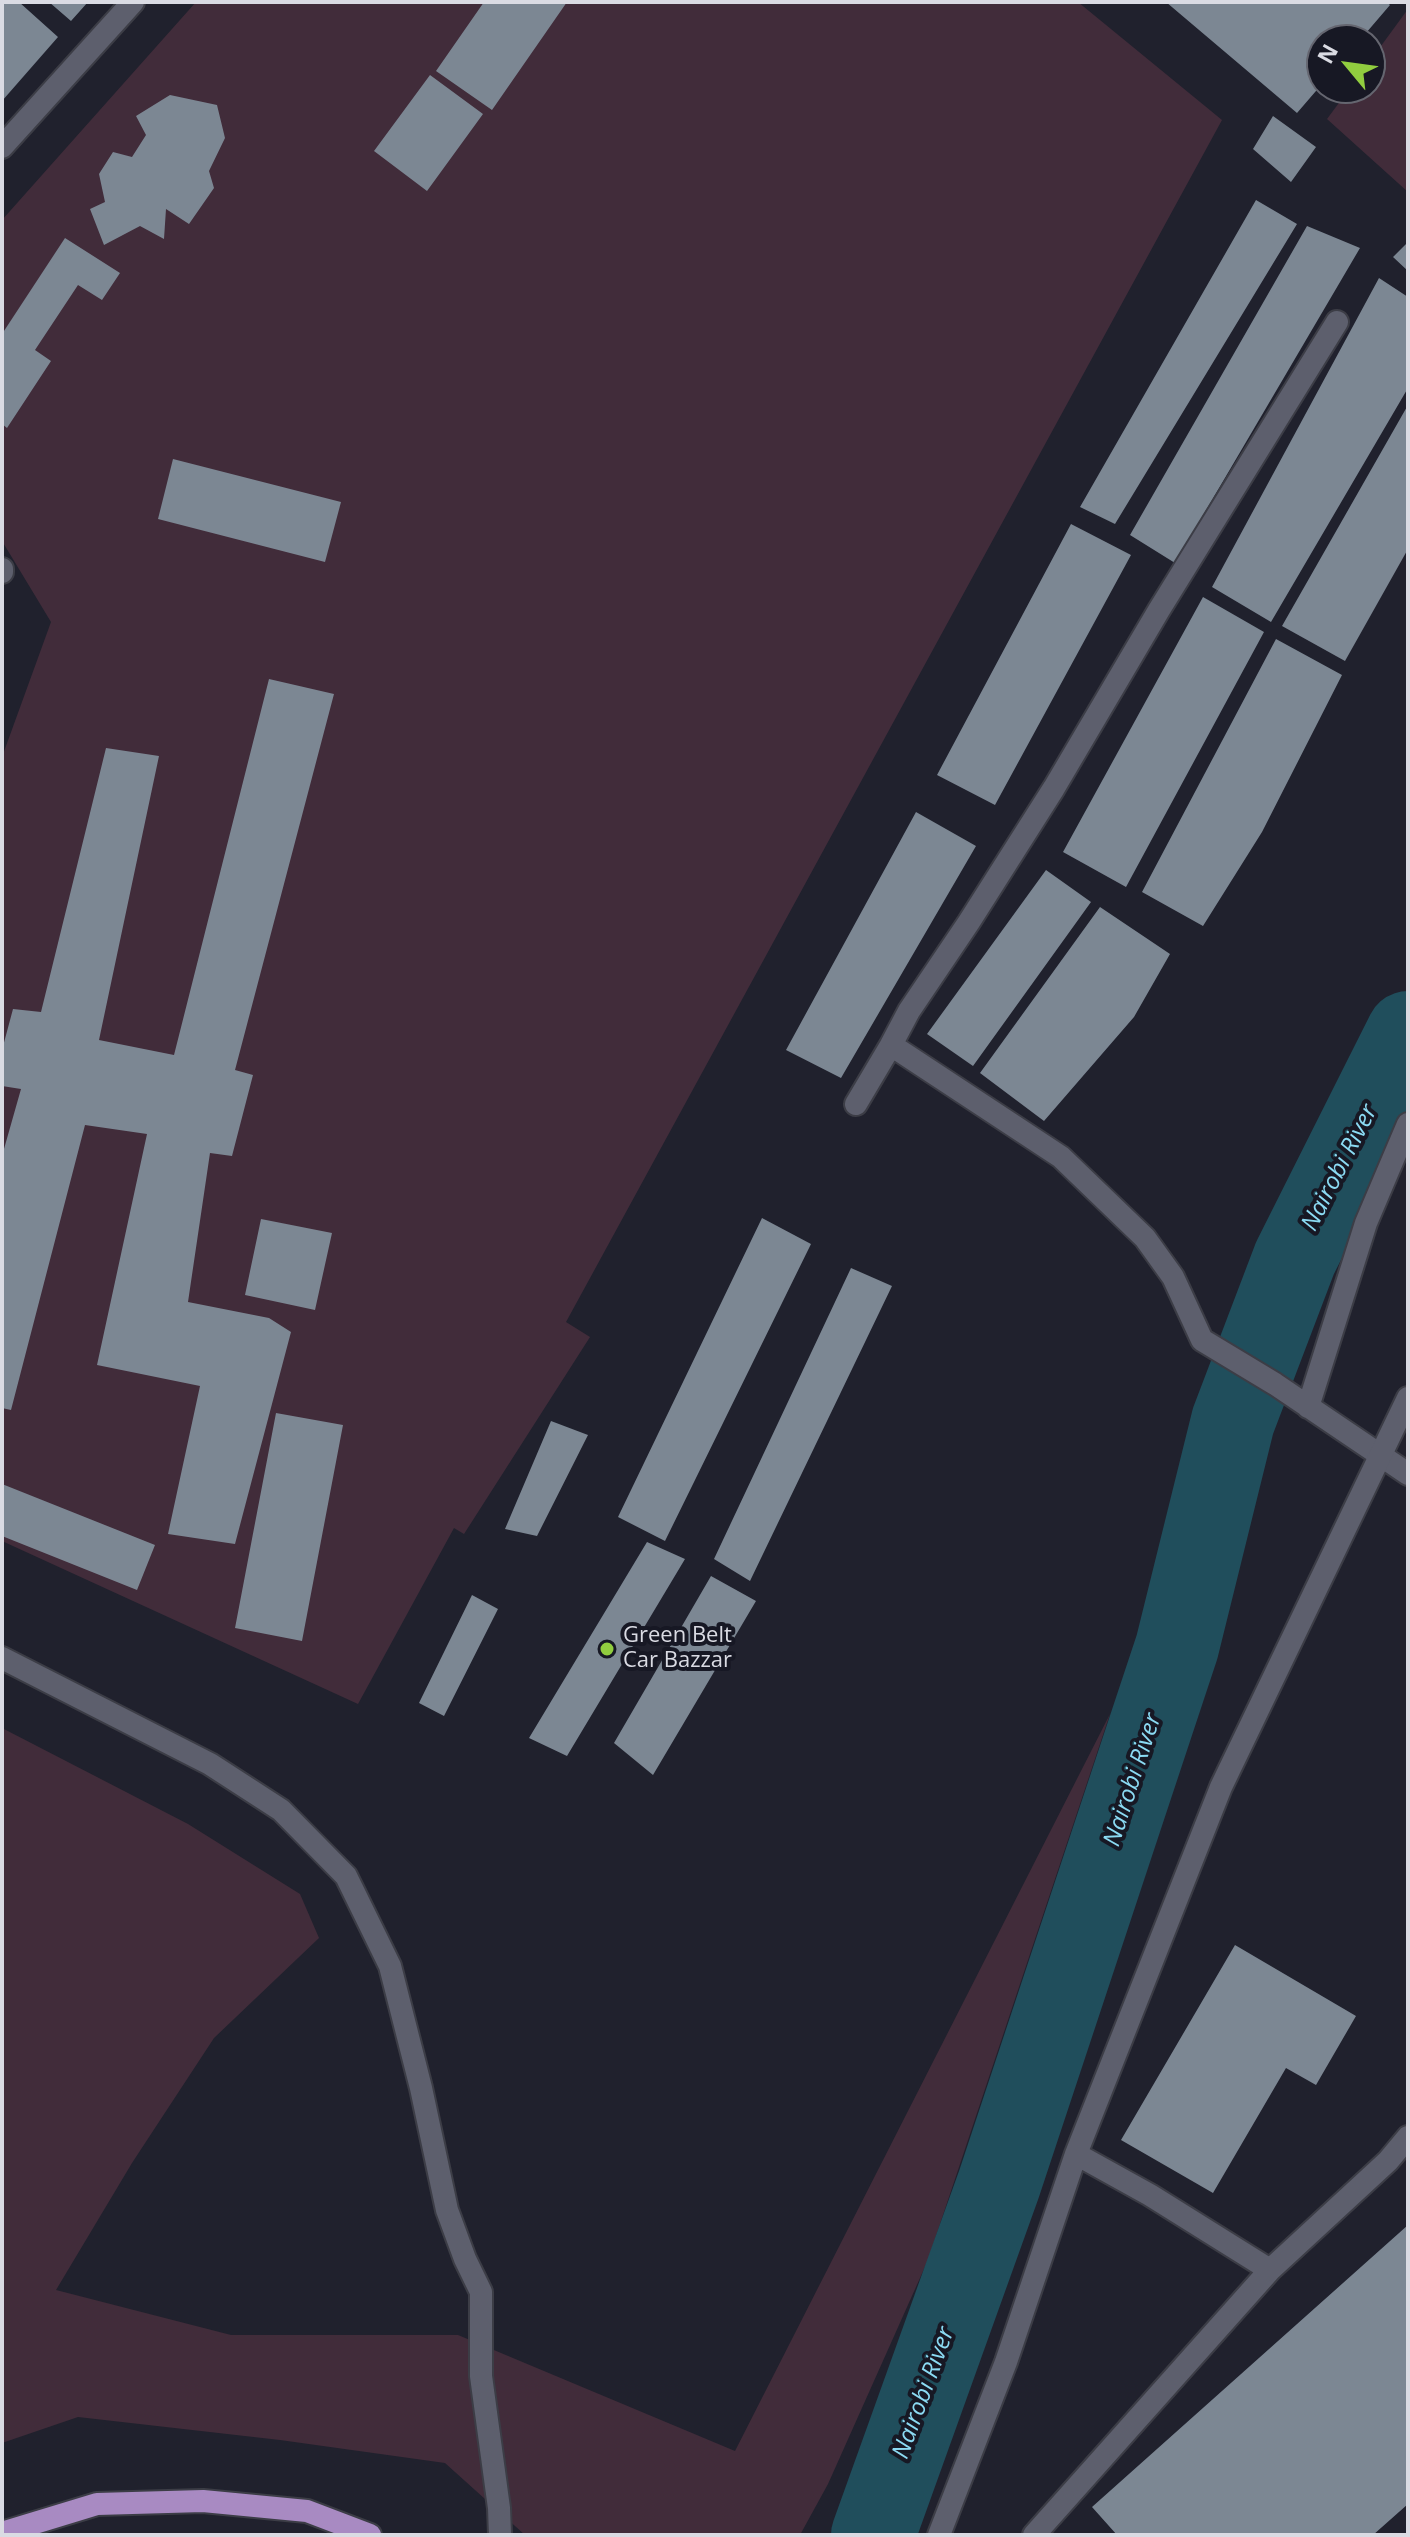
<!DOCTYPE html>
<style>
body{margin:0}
#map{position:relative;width:1410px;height:2537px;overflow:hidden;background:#20212d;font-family:"Open Sans",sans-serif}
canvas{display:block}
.frame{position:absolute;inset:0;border:4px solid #dadbe3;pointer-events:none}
.north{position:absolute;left:1306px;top:24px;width:80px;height:80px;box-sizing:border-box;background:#171824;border:2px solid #656670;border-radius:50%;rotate:299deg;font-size:22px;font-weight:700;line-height:32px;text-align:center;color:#dadbe3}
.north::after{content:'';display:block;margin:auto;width:28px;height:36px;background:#91cd3f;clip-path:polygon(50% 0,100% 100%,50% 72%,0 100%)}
</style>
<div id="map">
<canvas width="1410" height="2537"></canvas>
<div class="frame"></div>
<div class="north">N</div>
</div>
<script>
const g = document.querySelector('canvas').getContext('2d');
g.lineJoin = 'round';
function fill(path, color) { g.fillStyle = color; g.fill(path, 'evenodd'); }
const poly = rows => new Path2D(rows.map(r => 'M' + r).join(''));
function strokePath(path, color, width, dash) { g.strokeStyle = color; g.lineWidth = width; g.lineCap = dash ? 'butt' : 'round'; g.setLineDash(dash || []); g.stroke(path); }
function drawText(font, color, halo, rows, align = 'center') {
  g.font = font + ' "Open Sans",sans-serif'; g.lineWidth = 8; g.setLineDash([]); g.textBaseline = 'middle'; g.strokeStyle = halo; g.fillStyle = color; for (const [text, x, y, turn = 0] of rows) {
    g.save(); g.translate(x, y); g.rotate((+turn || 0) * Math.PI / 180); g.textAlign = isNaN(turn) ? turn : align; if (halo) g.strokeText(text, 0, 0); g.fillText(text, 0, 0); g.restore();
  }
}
const green = poly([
 [196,2,1078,2,1222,120,566,1322,590,1337,464,1534,454,1528,358,1704,2,1541,2,757,51,622,2,541,2,220],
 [1408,9,1408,192,1327,119,1350,88,1370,88,1370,61],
 [1110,1714,928,2260,828,2484,800,2535,525,2535,445,2463,280,2440,78,2417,2,2443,2,1728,188,1824,300,1894,319,1938,214,2038,132,2163,56,2290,231,2335,458,2335,735,2451]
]);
const river = poly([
 [873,2535,999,2184,1177,1647,1233,1421,1295,1258,1408,1033]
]);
const building = poly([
 [2,2,19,2,58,37,2,101],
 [49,2,88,2,71,21],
 [484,2,567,2,492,110,436,71],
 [1166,2,1387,2,1390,5,1360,40,1322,40,1322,84,1297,113],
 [430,75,483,114,427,191,374,151],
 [170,95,217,105,225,138,209,171,214,188,189,224,166,209,164,239,140,226,104,245,90,209,105,202,99,174,113,152,132,157,146,135,136,116],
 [1273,116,1316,147,1291,182,1253,149],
 [1256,200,1297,224,1115,524,1080,507],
 [1307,226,1360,248,1175,563,1130,535],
 [65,238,120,273,102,300,78,285,35,350,51,361,7,428,2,424,2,334],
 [1408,242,1408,271,1393,257],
 [1379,278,1408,297,1408,388,1271,622,1212,587],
 [1408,405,1408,549,1345,661,1282,626],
 [173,459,341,502,325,562,158,519],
 [1071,524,1131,555,995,805,937,775],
 [1203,597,1264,632,1126,887,1063,852],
 [1276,639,1342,675,1262,832,1203,926,1142,892],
 [269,679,334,694,235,1070,253,1075,232,1156,210,1153,188,1302,269,1318,291,1332,235,1544,168,1534,200,1386,97,1365,147,1134,85,1125,11,1410,2,1408,2,1156,21,1089,2,1086,2,1050,13,1009,41,1012,106,748,159,756,99,1040,174,1055],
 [916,812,976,846,841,1078,786,1050],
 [1046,870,1091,902,973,1066,927,1034],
 [1100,907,1170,954,1134,1017,1044,1121,980,1073],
 [762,1218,811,1244,665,1541,618,1517],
 [261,1219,332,1233,315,1310,245,1295],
 [851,1268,892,1286,750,1581,714,1559],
 [276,1413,343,1425,302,1641,235,1628],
 [551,1421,588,1435,537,1536,505,1529],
 [2,1484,155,1545,137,1590,2,1536],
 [647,1542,685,1559,567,1756,529,1738],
 [711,1576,756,1601,653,1775,614,1743],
 [472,1595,498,1609,444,1716,419,1703],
 [1235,1945,1356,2016,1316,2085,1286,2068,1213,2193,1121,2140],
 [1408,2225,1408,2504,1373,2535,1117,2535,1092,2507]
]);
const service = poly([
 [2,569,2,572],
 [891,1045,909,1011,969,922,1054,788,1159,610,1337,322],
 [856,1104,891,1045,1061,1157,1145,1238,1173,1277,1202,1340,1275,1384,1408,1474],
 [1308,1407,1366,1223,1408,1124],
 [2,1658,210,1764,281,1810,346,1876,390,1966,421,2088,447,2210,465,2259,481,2292,481,2376,499,2508,500,2535]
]);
const minor = poly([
 [2,147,133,2],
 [1076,2154,1150,2195,1270,2270],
 [939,2535,1006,2362,1076,2154,1221,1787,1408,1398],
 [1034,2535,1270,2270,1388,2161,1408,2137]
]);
const trunk = poly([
 [2,2533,97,2504,203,2501,307,2511,370,2535]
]);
const markers = [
 [607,1649,8,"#91cd3f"]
];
const poiNames = [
 ["Green Belt",623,1636],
 ["Car Bazzar",623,1661]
];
const waterNames = [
 ["Nairobi River",1340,1168,-63],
 ["Nairobi River",1133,1780,-72],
 ["Nairobi River",924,2393,-70]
];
fill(green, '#412c3a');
strokePath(river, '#204e5c', 84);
fill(building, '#7c8793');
strokePath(service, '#3c3d46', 26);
strokePath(minor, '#3c3d46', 26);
strokePath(trunk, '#3c3d46', 26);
strokePath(service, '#5d5f6d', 22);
strokePath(minor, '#5d5f6d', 22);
strokePath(trunk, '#a88ac2', 22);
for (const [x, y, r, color] of markers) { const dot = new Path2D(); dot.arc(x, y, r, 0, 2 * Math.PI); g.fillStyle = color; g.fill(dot); strokePath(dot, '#171824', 3); }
drawText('22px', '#dadbe3', '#171824', poiNames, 'left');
drawText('italic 24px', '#8bdaf3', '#171824', waterNames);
</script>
